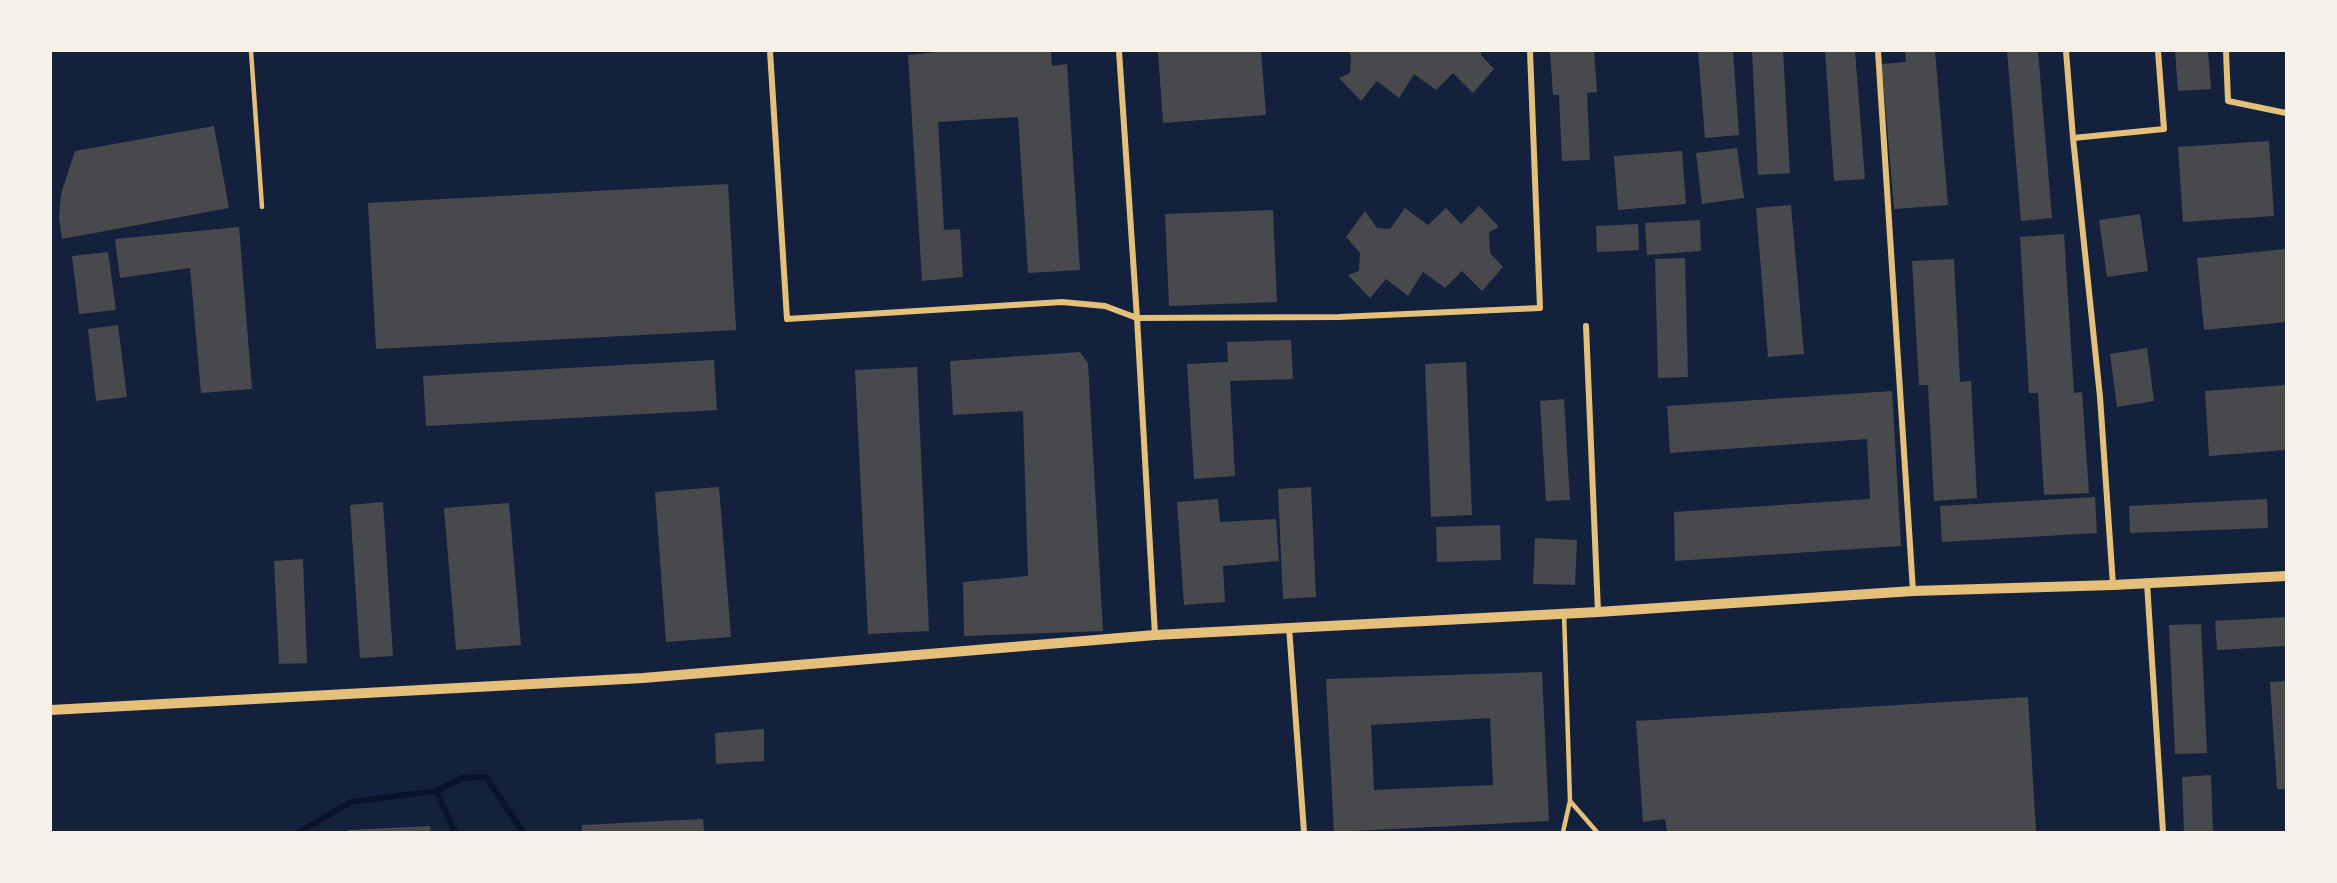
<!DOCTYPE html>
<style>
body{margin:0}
#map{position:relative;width:2337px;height:883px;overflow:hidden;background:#14213d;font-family:Raleway,sans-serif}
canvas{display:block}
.frame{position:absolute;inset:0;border:52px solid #f6f1e7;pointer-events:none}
</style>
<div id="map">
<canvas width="2337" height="883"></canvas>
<div class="frame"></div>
</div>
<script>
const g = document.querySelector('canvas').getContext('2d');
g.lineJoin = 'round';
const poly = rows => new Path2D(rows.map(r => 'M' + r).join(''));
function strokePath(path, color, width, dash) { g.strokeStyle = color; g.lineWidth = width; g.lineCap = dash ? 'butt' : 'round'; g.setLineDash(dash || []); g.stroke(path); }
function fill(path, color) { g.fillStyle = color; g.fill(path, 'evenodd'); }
const stream = poly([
 [436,791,455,832],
 [299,832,351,802,436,791,462,778,486,777,523,832]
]);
const building = poly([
 [947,51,1051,51,1052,66,1067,64,1080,270,1028,273,1018,117,938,122,944,230,960,229,963,277,922,281,908,55],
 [1158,51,1261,51,1266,115,1163,123],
 [1348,51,1481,51,1481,55,1494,69,1473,93,1453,73,1436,90,1414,74,1399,98,1377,81,1361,101,1339,78,1350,73,1351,55],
 [1550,51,1594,51,1597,92,1587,93,1590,160,1562,161,1559,95,1553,95],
 [1698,51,1733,51,1739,135,1705,138],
 [1752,51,1783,51,1790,173,1758,175],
 [1825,51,1855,51,1865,179,1834,181],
 [1905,51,1935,51,1948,205,1894,209,1882,64,1906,62],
 [2007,51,2038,51,2052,218,2021,221],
 [2175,51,2208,51,2211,89,2178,91],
 [214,126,229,208,62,239,59,218,61,194,75,151],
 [2269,141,2274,216,2183,222,2178,147],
 [1737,148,1744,198,1702,204,1696,153],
 [1682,151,1686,204,1618,210,1614,156],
 [728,184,736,330,376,349,368,203],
 [1791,205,1804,354,1768,357,1756,208],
 [1479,206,1499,227,1489,232,1490,253,1503,267,1482,291,1462,271,1445,288,1423,272,1408,296,1386,279,1370,298,1348,275,1359,271,1360,253,1346,237,1365,211,1377,228,1390,229,1405,208,1428,225,1446,208,1461,224],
 [1273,210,1277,302,1169,306,1165,214],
 [2140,214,2148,271,2107,277,2099,220],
 [1700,220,1701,251,1647,255,1645,223],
 [1638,224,1639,250,1597,252,1596,226],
 [239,227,252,389,201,393,190,268,120,278,115,239],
 [2064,234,2074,393,2082,392,2089,493,2044,495,2038,393,2029,393,2020,237],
 [2286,249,2286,322,2204,330,2197,258],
 [108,252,116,310,79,314,72,256],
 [1685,258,1688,377,1658,378,1655,259],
 [1954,259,1960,382,1971,381,1977,498,1934,501,1928,385,1919,385,1912,261],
 [118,325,127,397,96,401,88,329],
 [1291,340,1293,379,1230,381,1235,476,1194,479,1187,364,1228,362,1227,342],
 [2147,348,2154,401,2117,407,2110,354],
 [1080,352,1088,363,1103,631,964,636,963,582,1028,576,1023,411,953,415,950,361],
 [714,360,717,410,426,426,423,376],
 [1466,362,1472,515,1431,517,1425,364],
 [917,367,929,631,868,634,855,370],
 [2286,385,2286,450,2209,456,2205,391],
 [1892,391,1901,546,1675,561,1674,512,1870,499,1867,439,1670,453,1667,406],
 [1564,399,1570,500,1546,501,1540,401],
 [719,487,731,637,666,642,655,492],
 [1311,487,1316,597,1283,599,1278,489],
 [2095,497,2097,533,1942,542,1940,506],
 [1218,499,1220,522,1276,519,1279,561,1223,566,1225,602,1184,605,1177,502],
 [2267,499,2268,528,2130,533,2129,506],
 [383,502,393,656,360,658,350,505],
 [509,503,521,645,456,650,444,508],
 [1500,525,1501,560,1437,562,1436,527],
 [1535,538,1577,540,1575,585,1533,584],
 [303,559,307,663,279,664,274,561],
 [2286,617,2286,646,2217,650,2215,621],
 [2201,624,2207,753,2175,754,2169,625],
 [1542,672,1549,821,1334,832,1326,679],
 [1490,718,1493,785,1374,790,1371,725],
 [2286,681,2286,789,2277,789,2270,682],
 [2028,697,2036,832,1667,832,1665,819,1643,822,1636,721],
 [764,729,764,761,716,764,715,733],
 [2211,775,2213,832,2184,832,2182,777],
 [703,819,704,832,582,832,582,825],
 [430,826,431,832,348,832,348,830]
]);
const service = poly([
 [251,51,262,207],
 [1564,613,1570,801,1597,832],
 [1563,832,1570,801]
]);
const minor = poly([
 [770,51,787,319,1062,302,1105,306,1137,318,1339,317,1540,308,1530,51],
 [1119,51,1137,318,1155,635],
 [1878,51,1913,591],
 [2066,51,2073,138],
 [2226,51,2228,101,2286,113],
 [1586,326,1598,612],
 [2147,583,2163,832],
 [2113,585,2100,397,2073,138,2164,129,2158,51],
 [1289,627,1304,832]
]);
const tertiary = poly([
 [51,710,643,678,1155,635,1598,612,1913,591,2113,585,2286,576]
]);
strokePath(stream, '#0b132b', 6);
fill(building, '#48494c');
strokePath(service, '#e5c07b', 4.5);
strokePath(minor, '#e5c07b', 6);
strokePath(tertiary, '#e5c07b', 10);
</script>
